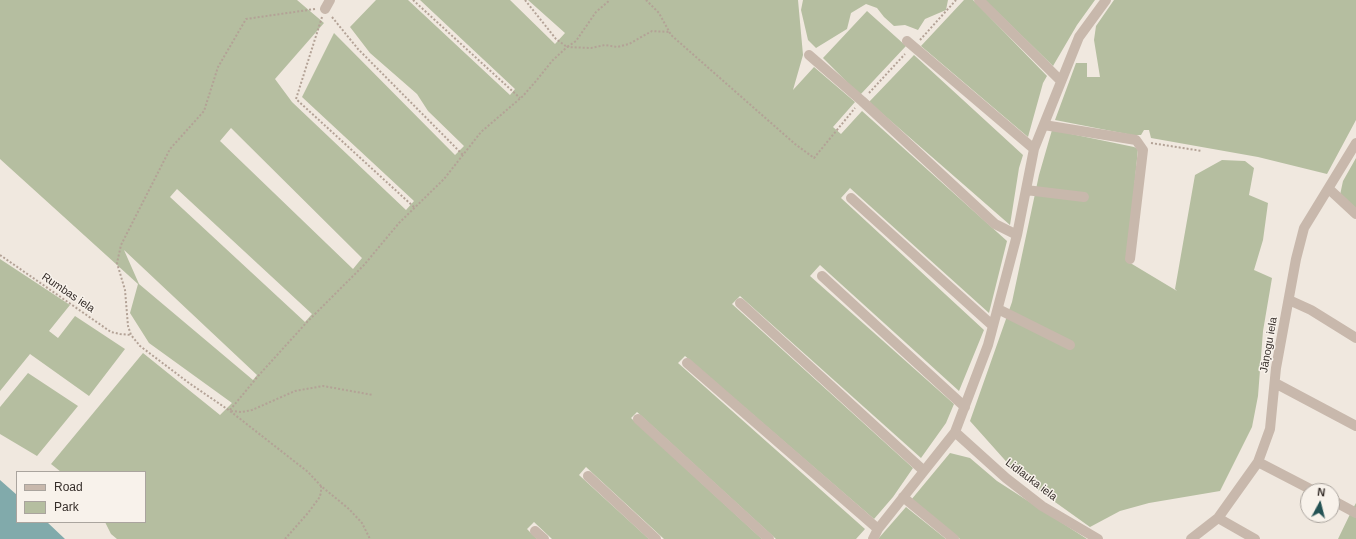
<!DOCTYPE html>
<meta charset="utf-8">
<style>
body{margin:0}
#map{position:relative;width:1356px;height:539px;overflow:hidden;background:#f0e8df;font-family:Helvetica,sans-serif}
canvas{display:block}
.legend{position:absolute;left:16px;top:471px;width:130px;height:52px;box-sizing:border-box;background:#f8f2eb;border:1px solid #aaa49e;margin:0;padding:5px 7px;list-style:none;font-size:12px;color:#362e2a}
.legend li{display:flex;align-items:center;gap:8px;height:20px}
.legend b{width:20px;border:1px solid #aaa49e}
.north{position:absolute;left:1300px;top:483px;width:40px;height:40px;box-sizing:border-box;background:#f8f2eb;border:1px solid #aaa49e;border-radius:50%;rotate:7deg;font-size:11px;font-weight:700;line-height:16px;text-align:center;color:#362e2a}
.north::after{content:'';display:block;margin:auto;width:14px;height:18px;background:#245254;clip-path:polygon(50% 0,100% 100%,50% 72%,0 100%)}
</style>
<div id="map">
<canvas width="1356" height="539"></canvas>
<ul class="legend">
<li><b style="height:5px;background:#c8b8ac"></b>Road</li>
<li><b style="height:11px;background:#b5bea0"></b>Park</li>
</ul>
<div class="north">N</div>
</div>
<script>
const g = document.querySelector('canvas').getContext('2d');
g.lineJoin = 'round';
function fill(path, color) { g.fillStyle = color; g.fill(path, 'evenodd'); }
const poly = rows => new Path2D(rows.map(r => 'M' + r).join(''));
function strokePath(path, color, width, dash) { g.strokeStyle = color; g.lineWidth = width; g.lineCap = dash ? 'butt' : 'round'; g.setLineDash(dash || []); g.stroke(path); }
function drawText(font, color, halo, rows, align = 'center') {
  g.font = font + ' Helvetica,sans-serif'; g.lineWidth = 3; g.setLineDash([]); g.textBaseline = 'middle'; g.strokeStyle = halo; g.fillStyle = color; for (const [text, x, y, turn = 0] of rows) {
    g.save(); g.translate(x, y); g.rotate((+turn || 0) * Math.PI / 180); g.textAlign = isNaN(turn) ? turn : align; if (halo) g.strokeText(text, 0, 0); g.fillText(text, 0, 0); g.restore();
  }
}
const green = poly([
 [0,0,297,0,324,23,275,79,292,102,406,210,414,201,302,97,334,33,455,155,464,146,428,111,417,94,370,53,350,27,376,0,408,0,510,95,515,89,420,0,510,0,555,44,565,33,528,0,798,0,803,55,793,90,814,67,855,102,833,127,841,134,862,111,1007,241,989,313,850,188,841,198,984,330,959,391,820,265,810,276,954,404,946,423,921,458,740,296,732,304,913,468,893,497,874,519,685,356,678,363,865,529,856,539,776,539,637,412,631,418,762,539,664,539,586,467,579,475,649,539,552,539,534,522,527,529,537,539,117,539,111,534,105,522,145,522,145,472,61,472,51,464,143,353,220,415,232,403,149,343,130,313,138,284,0,159],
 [231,128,362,258,353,269,220,141],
 [177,189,312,314,305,322,170,197],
 [124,250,257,375,253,380,139,284],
 [803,0,948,0,946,10,925,19,918,30,905,25,894,26,884,17,877,8,866,4,851,13,847,29,816,48,808,40,801,10],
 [964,0,973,0,1047,76,1043,83,1028,137,921,46],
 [985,0,1095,0,1077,25,1053,66],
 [1114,0,1356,0,1356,120,1327,174,1258,157,1151,138,1149,130,1144,130,1141,135,1132,135,1055,120,1076,63,1087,63,1087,77,1100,77,1094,40,1096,26],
 [867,11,906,46,860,95,823,58],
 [914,55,1023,155,1019,168,1010,225,869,102],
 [1052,130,1134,147,1138,149,1127,261,1177,291,1175,289,1195,175,1222,160,1245,161,1254,168,1249,195,1268,203,1263,240,1254,270,1272,278,1263,331,1258,396,1252,427,1220,491,1149,503,1120,511,1090,527,1020,477,970,421,1012,302,1039,175],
 [1356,158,1356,209,1340,195,1343,181],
 [0,259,70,305,49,331,58,338,75,316,125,349,89,396,30,354,0,391],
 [28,373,78,406,37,456,0,434,0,407],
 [950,453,970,458,997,481,1087,539,960,539,911,500],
 [1356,503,1356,539,1338,539,1352,510],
 [906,507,946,539,878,539]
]);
const water = poly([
 [0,480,17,495,17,522,47,522,65,539,0,539]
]);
const path = poly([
 [413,0,520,98],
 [525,0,556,39,567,47,576,41,596,12,610,0],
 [646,0,659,13,671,35,795,144,814,158,855,108],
 [315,9,246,19,218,67,204,111,170,149,121,245,117,263,125,290,128,326,131,335,140,346,189,383,230,411,308,472,321,486,349,509,362,523,370,539],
 [322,17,296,99,415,208],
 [332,17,358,49,463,155],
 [920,40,956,0],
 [869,93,905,54],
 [1151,143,1202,151],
 [0,255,111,332,120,334,131,335],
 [230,410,259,375,307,322,364,265,399,223,444,179,481,132,523,96,536,81,552,61,567,47,591,48,605,45,617,47,629,44,652,31,669,32],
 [231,411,242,412,252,410,295,391,323,386,373,395],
 [285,539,308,513,319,498,321,493,321,486]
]);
const street = poly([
 [979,0,1061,81],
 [325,9,330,0],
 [907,41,1034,149],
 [809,55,862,101,995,224,1017,235],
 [1044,125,1136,140,1143,150,1130,259],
 [1329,189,1356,214],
 [1026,190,1084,197],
 [851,198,993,326],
 [822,276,965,407],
 [1289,300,1311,310,1356,338],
 [740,303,924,471],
 [998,309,1070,345],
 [687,363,878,529],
 [1275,383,1356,426],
 [638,419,769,539],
 [955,432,1006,478,1042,506,1098,539],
 [1258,462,1314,491],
 [588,476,656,539],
 [903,497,954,539],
 [1332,500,1356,513],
 [1218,518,1255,539],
 [535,531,544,539],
 [873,539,878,529,955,432,988,345,1017,235,1034,149,1079,37,1106,0],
 [1191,539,1218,518,1258,462,1270,429,1276,368,1296,259,1304,228,1356,143]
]);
const streetNames = [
 ["Rumbas iela",68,293,34],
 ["Jāņogu iela",1269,345,-80],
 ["Lidlauka iela",1031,480,37]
];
fill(green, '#b5bea0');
fill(water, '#81aaab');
strokePath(path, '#b3a296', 2, [2, 2]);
strokePath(street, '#c8b8ac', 10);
drawText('11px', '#362e2a', '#f8f2eb', streetNames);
</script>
